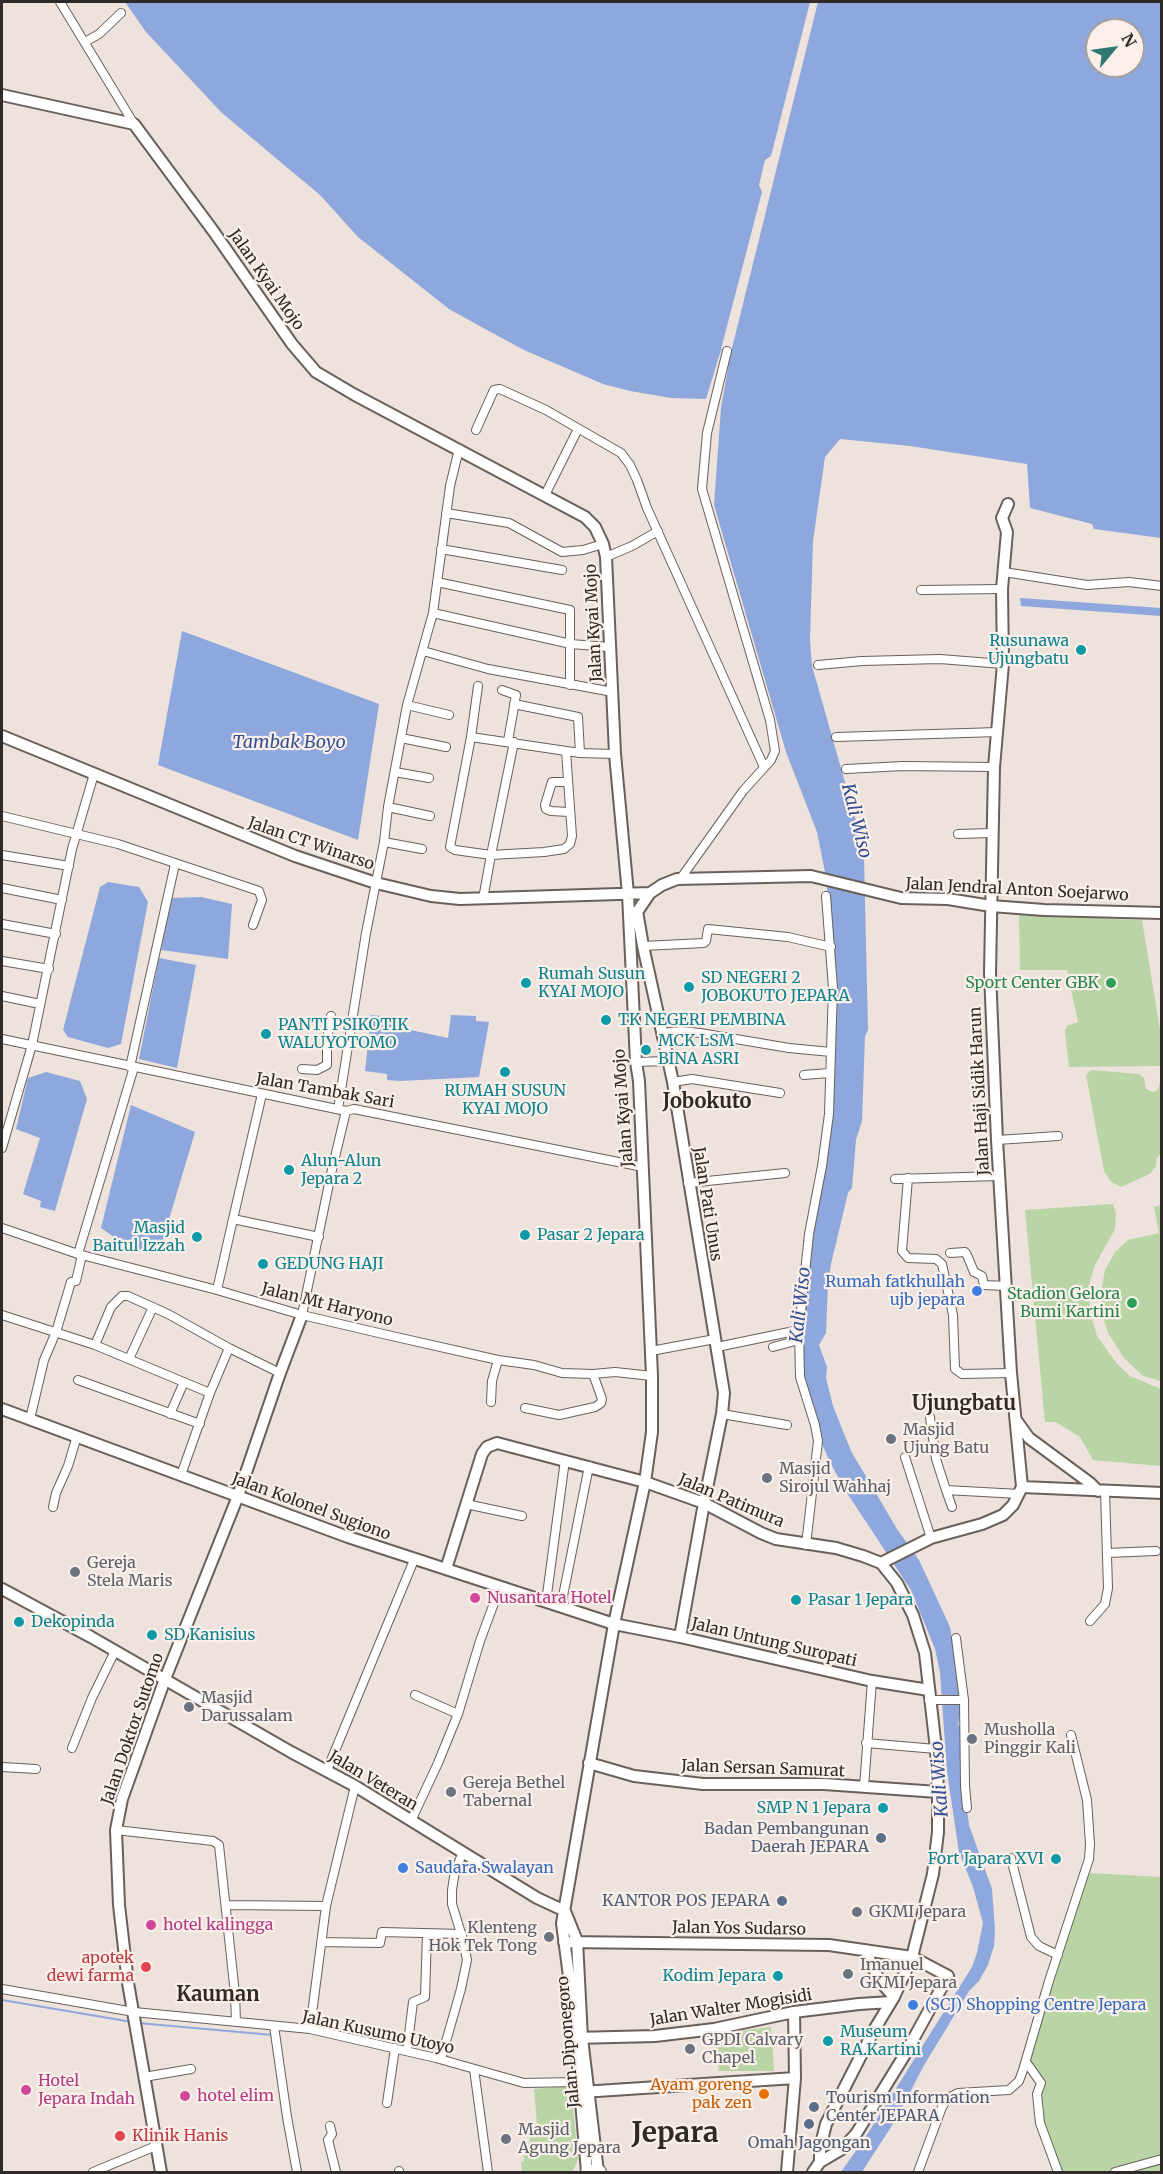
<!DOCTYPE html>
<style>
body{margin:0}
#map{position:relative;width:1163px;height:2174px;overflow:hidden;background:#ede2dc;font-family:Merriweather,serif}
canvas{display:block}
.frame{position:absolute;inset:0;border:3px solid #2d2a27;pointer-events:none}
.north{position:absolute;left:1085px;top:18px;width:60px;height:60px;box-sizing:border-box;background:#faefe9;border:2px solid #a8a09b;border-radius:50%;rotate:61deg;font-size:16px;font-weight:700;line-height:24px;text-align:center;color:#2d2a27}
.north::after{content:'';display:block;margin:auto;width:21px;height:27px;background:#2f7876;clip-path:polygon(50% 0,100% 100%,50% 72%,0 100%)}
</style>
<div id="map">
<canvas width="1163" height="2174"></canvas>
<div class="frame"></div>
<div class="north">N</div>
</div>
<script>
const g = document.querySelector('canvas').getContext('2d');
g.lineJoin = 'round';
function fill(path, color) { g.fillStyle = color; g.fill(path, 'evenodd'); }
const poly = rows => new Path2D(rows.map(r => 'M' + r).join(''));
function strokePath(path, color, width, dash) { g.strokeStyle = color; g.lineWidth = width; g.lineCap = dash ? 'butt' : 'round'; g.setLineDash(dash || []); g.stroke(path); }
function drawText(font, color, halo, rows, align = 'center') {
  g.font = font + ' Merriweather,serif'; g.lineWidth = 4.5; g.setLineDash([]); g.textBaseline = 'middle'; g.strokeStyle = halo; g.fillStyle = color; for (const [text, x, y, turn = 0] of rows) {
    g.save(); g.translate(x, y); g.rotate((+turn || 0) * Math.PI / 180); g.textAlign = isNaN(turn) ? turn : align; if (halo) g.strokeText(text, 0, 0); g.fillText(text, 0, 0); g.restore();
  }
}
const green = poly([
 [1019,915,1142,920,1161,1036,1161,1066,1069,1067,1065,1031,1067,1026,1078,1022,1067,970,1020,970],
 [1094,1070,1139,1074,1144,1078,1146,1089,1153,1092,1158,1090,1161,1077,1161,1153,1157,1158,1156,1166,1150,1174,1121,1187,1111,1182,1104,1171,1086,1075,1090,1071],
 [1113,1204,1116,1213,1115,1229,1095,1265,1090,1281,1089,1300,1092,1319,1097,1336,1117,1364,1130,1376,1161,1389,1161,1466,1093,1460,1080,1437,1056,1422,1045,1422,1025,1210],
 [1161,1205,1162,1205,1161,1381,1143,1376,1124,1358,1108,1333,1102,1314,1101,1292,1105,1270,1115,1252,1128,1240,1159,1233,1154,1207],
 [1089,1873,1161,1877,1161,2172,1135,2172,1134,2167,1112,2172,1058,2172,1038,2105,1042,2082,1028,2062],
 [771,2027,774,2071,719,2071,713,2034],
 [571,2086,578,2159,573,2171,522,2172,521,2162,524,2161,523,2144,530,2143,529,2133,522,2133,521,2126,537,2125,534,2089]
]);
const water = poly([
 [125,2,1161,2,1161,538,1094,529,1092,524,1030,508,1027,464,910,446,840,439,825,457,813,541,810,640,812,666,862,842,864,857,868,1030,865,1036,862,1121,856,1140,852,1188,848,1193,831,1264,828,1282,826,1333,819,1345,827,1367,826,1378,833,1406,851,1451,897,1529,919,1560,950,1627,959,1679,961,1709,958,1725,962,1726,964,1786,969,1825,992,1889,995,1930,994,1946,988,1965,979,1981,969,1991,923,2067,898,2116,862,2172,841,2172,863,2141,972,1967,977,1953,983,1923,973,1887,959,1852,947,1772,940,1672,935,1649,911,1590,845,1490,831,1464,822,1444,803,1385,800,1335,809,1247,824,1164,832,946,826,877,817,832,786,752,714,505,721,408,731,352,721,350,706,399,671,398,630,391,603,384,524,350,476,324,449,309,358,237,320,195,222,113,146,32],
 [1097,30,1133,30,1133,66,1097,66],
 [1020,598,1161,608,1161,616,1021,606],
 [182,631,379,704,358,840,158,765],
 [108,882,139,887,148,902,121,1044,108,1048,68,1037,63,1030,100,887],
 [201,897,232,904,228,959,161,950,172,898],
 [159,958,196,965,177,1068,139,1059],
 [371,1015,407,1018,406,1029,448,1038,451,1015,476,1016,476,1021,489,1022,479,1077,400,1081,387,1080,387,1074,365,1071],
 [46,1072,80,1081,87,1099,55,1211,40,1207,41,1201,23,1194,40,1138,16,1129,28,1078],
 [131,1105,195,1132,162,1243,141,1252,125,1245,101,1228]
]);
const pier = poly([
 [810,2,818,2,731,352,727,351,721,349,762,192,759,185,765,160,771,156]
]);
const stream = poly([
 [2,2000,132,2022],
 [138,2023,273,2035]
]);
const street = poly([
 [60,2,134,124],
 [85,42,99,34,121,13],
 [476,430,494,390,500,389,546,410,621,453,630,465,637,480,647,508,764,767],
 [545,495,578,429],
 [446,513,509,523,562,552,583,550,603,544],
 [441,549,562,570],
 [606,557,632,546,658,531],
 [1004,572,1087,585,1129,582,1162,586],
 [437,582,570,610,570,685],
 [921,590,1002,589],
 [433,613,571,644,609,647],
 [423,651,488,669,613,692],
 [818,665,862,661,940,659,1003,664],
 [502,690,516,695,508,741],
 [514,704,578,717,580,753],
 [407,705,449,715],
 [471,737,478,686],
 [836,737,998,732],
 [401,738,446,747],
 [514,742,491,855,544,852,564,849,570,844,572,836,566,751],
 [846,769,903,766,994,767],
 [395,772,429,778],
 [567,782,552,782,545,805,546,809,551,811,569,812],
 [388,807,430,816],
 [2,816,118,844,259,891,262,900,253,925],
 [958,834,992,833],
 [384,842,422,849],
 [2,855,69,866],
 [681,878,743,791,771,760,775,751,770,720,702,489,707,433,727,351],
 [2,888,62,900],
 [483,899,491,855,455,850,450,847,471,737,580,753,615,754],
 [2,924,56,934],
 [643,946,704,943,706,941,708,929,788,937,831,947],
 [2,961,49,969],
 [2,996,40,1004],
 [331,1016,327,1039,348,1043],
 [662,1033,681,1031,700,1033,789,1048,831,1052],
 [2,1039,346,1111,354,1109,643,1167],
 [636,1062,668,1061],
 [130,1067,175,864],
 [302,1069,317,1070,327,1065,327,1039],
 [804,1075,829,1073],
 [673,1082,692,1079,780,1093],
 [262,1094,233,1219,319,1237],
 [338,1109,366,933,384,842,388,807,407,705,433,613,450,486,459,449],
 [997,1140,1058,1136],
 [2,1148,32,1045,72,849,94,774],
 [908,1178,902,1251,908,1258,936,1259,942,1264,953,1315,955,1369,962,1374,1011,1373],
 [895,1179,999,1176],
 [688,1183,785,1173],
 [2,1228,78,1254,217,1290,302,1315,383,1334,498,1360,534,1365,562,1373,593,1374,615,1372,652,1376],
 [950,1253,965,1252,967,1255,974,1272,982,1276,984,1285,1006,1286],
 [78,1254,134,1067],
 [217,1290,233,1219],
 [2,1315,95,1345,111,1307,122,1296,128,1296,168,1314,229,1348,210,1393,181,1475],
 [302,1315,331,1174,346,1111],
 [95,1345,210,1393],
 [717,1347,799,1330],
 [773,1347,799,1340],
 [229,1348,280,1373],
 [651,1351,715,1339],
 [129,1359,153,1307],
 [78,1380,200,1424],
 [491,1402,492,1381,498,1360],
 [525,1408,559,1415,595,1407,601,1403,602,1399,593,1374],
 [170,1414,184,1382],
 [722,1414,787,1425],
 [930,1417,936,1459,946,1490],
 [30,1419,44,1360,56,1332,71,1282,76,1281,82,1255],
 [905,1457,931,1538],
 [466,1504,522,1516],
 [53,1507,56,1493,68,1466,77,1436],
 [952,1507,946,1490,1019,1494],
 [806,1545,818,1441,815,1425,800,1377,799,1330,809,1234,822,1166,829,1114,833,988,826,896],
 [1107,1553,1156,1551],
 [546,1602,565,1460],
 [561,1606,589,1466],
 [1090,1621,1105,1604,1108,1588,1105,1492],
 [415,1695,458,1714],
 [929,1700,964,1700,956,1638],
 [964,1700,965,1786,967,1808],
 [866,1743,936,1749],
 [72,1748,92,1698,115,1651],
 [2,1767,36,1769],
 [327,1770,414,1560],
 [864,1787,872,1681],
 [411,1821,438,1763,458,1714,480,1641,500,1587],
 [116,1830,213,1841,219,1845,235,1994,236,2022],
 [1011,1858,1031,1937,1039,1946,1058,1955],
 [226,1905,326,1906],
 [321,1942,380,1943,382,1932,462,1934],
 [2,1989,134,2012,310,2029,436,2058,524,2083,578,2082],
 [274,2026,287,2117,297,2172],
 [310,2029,326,1906,355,1786],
 [407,2051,413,2002,425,1997,427,1934],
 [441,2059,461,1989,467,1960,463,1940,452,1904,452,1890,455,1871,463,1852],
 [1026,2062,1041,2083,1037,2094,1040,2123,1058,2172],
 [474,2069,488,2172],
 [144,2077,191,2069],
 [387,2103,395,2048],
 [330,2126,332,2134,328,2140,336,2172],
 [399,2171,399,2172],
 [93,2172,156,2146],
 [918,2172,942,2107,948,2098,958,2093,1009,2090,1019,2081,1023,2070,1049,1981,1089,1859,1090,1844,1087,1800,1071,1735],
 [1115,2172,1162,2159]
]);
const secondary = poly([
 [2,95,134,124,214,232,292,344,316,372,355,395,585,517,595,527,603,544,606,557,615,754,628,894,636,1062,639,1081,652,1376,652,1432,645,1482,614,1624,562,1923,573,2007,587,2172],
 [2,736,295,856,376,883,431,896,460,899,650,893],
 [637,911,643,946,673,1082,724,1393,722,1414,704,1503,680,1637],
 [635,915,650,893,662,885,677,879,811,876,901,898,948,899,991,906,1044,910,1162,913],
 [2,1409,348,1537,614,1624,680,1637,872,1681,929,1690],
 [1016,1420,1029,1438,1090,1483,1098,1491],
 [1022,1487,1162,1493],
 [881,1563,931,1538,982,1524,1003,1515,1013,1505,1022,1487,1011,1373,997,1140,990,973,994,767,1003,664,1002,589,1007,532,1002,518,1008,504],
 [446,1569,482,1454,487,1447,497,1443,645,1482,704,1503,761,1533,776,1539,836,1548,863,1556,881,1563,897,1583,913,1615,925,1653,936,1749,938,1792,938,1832,933,1874,912,1957,894,1997,874,2030,826,2124,820,2148,820,2162,813,2172],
 [2,1589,91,1637,291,1752,355,1786,537,1898,565,1911],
 [589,1763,634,1776,703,1784,824,1784,938,1792],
 [565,1911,577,1941,582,2038,598,2172],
 [564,1942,829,1945,912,1957,948,1976,904,2056,856,2134,842,2149,820,2162],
 [865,1950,879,1980,894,1997],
 [575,2038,655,2036,714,2029,794,2012,859,2004,891,2002],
 [582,2092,795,2078],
 [161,2172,128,1983,119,1905,116,1830,122,1799,165,1679,238,1496,280,1373,302,1315],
 [787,2172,795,2078,794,2012]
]);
const highway = poly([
 [588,2172,599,2172]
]);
const markers = [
 [1081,650,6,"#0f9aa8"],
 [526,983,6,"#0f9aa8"],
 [1111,983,6,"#2e9e5b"],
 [689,987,6,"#0f9aa8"],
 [606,1020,6,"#0f9aa8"],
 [266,1034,6,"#0f9aa8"],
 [646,1050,6,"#0f9aa8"],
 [505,1072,6,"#0f9aa8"],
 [289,1170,6,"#0f9aa8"],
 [525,1235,6,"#0f9aa8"],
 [197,1237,6,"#0f9aa8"],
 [263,1264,6,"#0f9aa8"],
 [977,1291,6,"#3f7fe0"],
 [1132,1303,6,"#2e9e5b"],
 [891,1439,6,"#6b7280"],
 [767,1478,6,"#6b7280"],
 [75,1572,6,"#6b7280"],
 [475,1598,6,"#d1479c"],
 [796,1600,6,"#0f9aa8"],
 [19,1622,6,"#0f9aa8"],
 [152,1635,6,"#0f9aa8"],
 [189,1707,6,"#6b7280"],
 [972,1739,6,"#6b7280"],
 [451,1792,6,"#6b7280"],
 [883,1808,6,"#0f9aa8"],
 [881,1838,6,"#5c6f8a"],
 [1056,1859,6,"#0f9aa8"],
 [403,1868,6,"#3f7fe0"],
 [782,1901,6,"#5c6f8a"],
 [857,1912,6,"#6b7280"],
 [151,1925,6,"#d1479c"],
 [549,1937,6,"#6b7280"],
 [146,1967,6,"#e0444e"],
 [848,1974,6,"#6b7280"],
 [778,1976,6,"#0f9aa8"],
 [913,2005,6,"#3f7fe0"],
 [828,2041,6,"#0f9aa8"],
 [690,2049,6,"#6b7280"],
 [26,2090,6,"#d1479c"],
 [764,2094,6,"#e8710a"],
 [185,2096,6,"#d1479c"],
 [814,2107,6,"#5c6f8a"],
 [809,2124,6,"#5c6f8a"],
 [120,2136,6,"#e0444e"],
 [506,2139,6,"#6b7280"]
];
const streetNames = [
 ["Jalan Kyai Mojo",266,280,55],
 ["Jalan Kyai Mojo",594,623,-93],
 ["Jalan CT Winarso",311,844,19],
 ["Jalan Jendral Anton Soejarwo",1017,890,3],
 ["Jalan Tambak Sari",325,1091,10],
 ["Jalan Haji Sidik Harun",980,1091,-93],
 ["Jalan Kyai Mojo",624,1108,-94],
 ["Jalan Pati Unus",707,1204,81],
 ["Jalan Mt Haryono",327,1305,14],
 ["Jalan Patimura",731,1501,23],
 ["Jalan Kolonel Sugiono",311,1507,20],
 ["Jalan Untung Suropati",774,1643,13],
 ["Jalan Doktor Sutomo",133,1729,-71],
 ["Jalan Sersan Samurat",763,1769,2],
 ["Jalan Veteran",373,1781,31],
 ["Jalan Yos Sudarso",739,1929,1],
 ["Jalan Walter Mogisidi",731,2008,-9],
 ["Jalan Kusumo Utoyo",378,2033,12],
 ["Jalan Diponegoro",569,2042,-95]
];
const cultureNames = [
 ["Rusunawa",1069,641,"right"],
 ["Ujungbatu",1069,659,"right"],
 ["Rumah Susun",538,974],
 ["KYAI MOJO",538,992],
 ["SD NEGERI 2",701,978],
 ["JOBOKUTO JEPARA",701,996],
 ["TK NEGERI PEMBINA",618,1020],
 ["PANTI PSIKOTIK",278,1025],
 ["WALUYOTOMO",278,1043],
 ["MCK LSM",658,1041],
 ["BINA ASRI",658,1059],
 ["RUMAH SUSUN",505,1091,"center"],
 ["KYAI MOJO",505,1109,"center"],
 ["Alun-Alun",301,1161],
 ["Jepara 2",301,1179],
 ["Masjid",185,1228,"right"],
 ["Baitul Izzah",185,1246,"right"],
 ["Pasar 2 Jepara",537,1235],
 ["GEDUNG HAJI",275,1264],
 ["Pasar 1 Jepara",808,1600],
 ["Dekopinda",31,1622],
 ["SD Kanisius",164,1635],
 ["SMP N 1 Jepara",871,1808,"right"],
 ["Fort Japara XVI",1044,1859,"right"],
 ["Kodim Jepara",766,1976,"right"],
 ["Museum",840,2032],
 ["RA.Kartini",840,2050]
];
const leisureNames = [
 ["Sport Center GBK",1099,983],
 ["Stadion Gelora",1120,1294],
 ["Bumi Kartini",1120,1312]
];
const shopNames = [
 ["Rumah fatkhullah",965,1282,"right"],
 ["ujb jepara",965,1300,"right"],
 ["Saudara Swalayan",415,1868],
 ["(SCJ) Shopping Centre Jepara",925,2005]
];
const worshipNames = [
 ["Masjid",903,1430],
 ["Ujung Batu",903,1448],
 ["Masjid",779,1469],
 ["Sirojul Wahhaj",779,1487],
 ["Gereja",87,1563],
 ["Stela Maris",87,1581],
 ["Masjid",201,1698],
 ["Darussalam",201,1716],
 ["Musholla",984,1730],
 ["Pinggir Kali",984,1748],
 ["Gereja Bethel",463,1783],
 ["Tabernal",463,1801],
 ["GKMI Jepara",869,1912],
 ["Klenteng",537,1928,"right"],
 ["Hok Tek Tong",537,1946,"right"],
 ["Imanuel",860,1965],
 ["GKMI Jepara",860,1983],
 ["GPDI Calvary",702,2040],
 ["Chapel",702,2058],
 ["Masjid",518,2130],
 ["Agung Jepara",518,2148]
];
const hotelNames = [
 ["Nusantara Hotel",487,1598],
 ["hotel kalingga",163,1925],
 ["Hotel",38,2081],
 ["Jepara Indah",38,2099],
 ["hotel elim",197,2096]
];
const serviceNames = [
 ["Badan Pembangunan",869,1829],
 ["Daerah JEPARA",869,1847],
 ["KANTOR POS JEPARA",770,1901],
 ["Tourism Information",826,2098,"left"],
 ["Center JEPARA",826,2116,"left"],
 ["Omah Jagongan",809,2143,"center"]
];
const healthNames = [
 ["apotek",134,1958],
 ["dewi farma",134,1976],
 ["Klinik Hanis",132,2136,"left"]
];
const foodNames = [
 ["Ayam goreng",752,2085],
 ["pak zen",752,2103]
];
const waterNames = [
 ["Tambak Boyo",289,743],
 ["Kali Wiso",856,821,76],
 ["Kali Wiso",801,1305,-84],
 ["Kali Wiso",940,1779,-94]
];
const quarterNames = [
 ["Jobokuto",707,1102],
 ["Ujungbatu",964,1404],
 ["Kauman",218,1995]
];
const townNames = [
 ["Jepara",675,2134]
];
fill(green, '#b9d5a6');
fill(water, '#8ea7dc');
fill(pier, '#ede2dc');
strokePath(stream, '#8ea7dc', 2);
strokePath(street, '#69605b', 10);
strokePath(secondary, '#69605b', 14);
strokePath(highway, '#69605b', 16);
strokePath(street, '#fff', 8);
strokePath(secondary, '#fff', 10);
strokePath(highway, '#fff', 14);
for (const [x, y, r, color] of markers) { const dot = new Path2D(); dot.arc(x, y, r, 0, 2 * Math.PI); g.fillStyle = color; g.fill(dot); strokePath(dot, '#faefe9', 2); }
drawText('16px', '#2d2a27', '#faefe9', streetNames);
drawText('16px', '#0d838f', '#faefe9', cultureNames, 'left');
drawText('16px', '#27864d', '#faefe9', leisureNames, 'right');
drawText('16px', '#366cbe', '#faefe9', shopNames, 'left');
drawText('16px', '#5b616d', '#faefe9', worshipNames, 'left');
drawText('16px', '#b23c85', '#faefe9', hotelNames, 'left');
drawText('16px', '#4e5e75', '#faefe9', serviceNames, 'right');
drawText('16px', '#be3a42', '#faefe9', healthNames, 'right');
drawText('16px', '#c56008', '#faefe9', foodNames, 'right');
drawText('italic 18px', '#355092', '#faefe9', waterNames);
drawText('bold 20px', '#2d2a27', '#faefe9', quarterNames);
drawText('bold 28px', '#2d2a27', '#faefe9', townNames);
</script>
